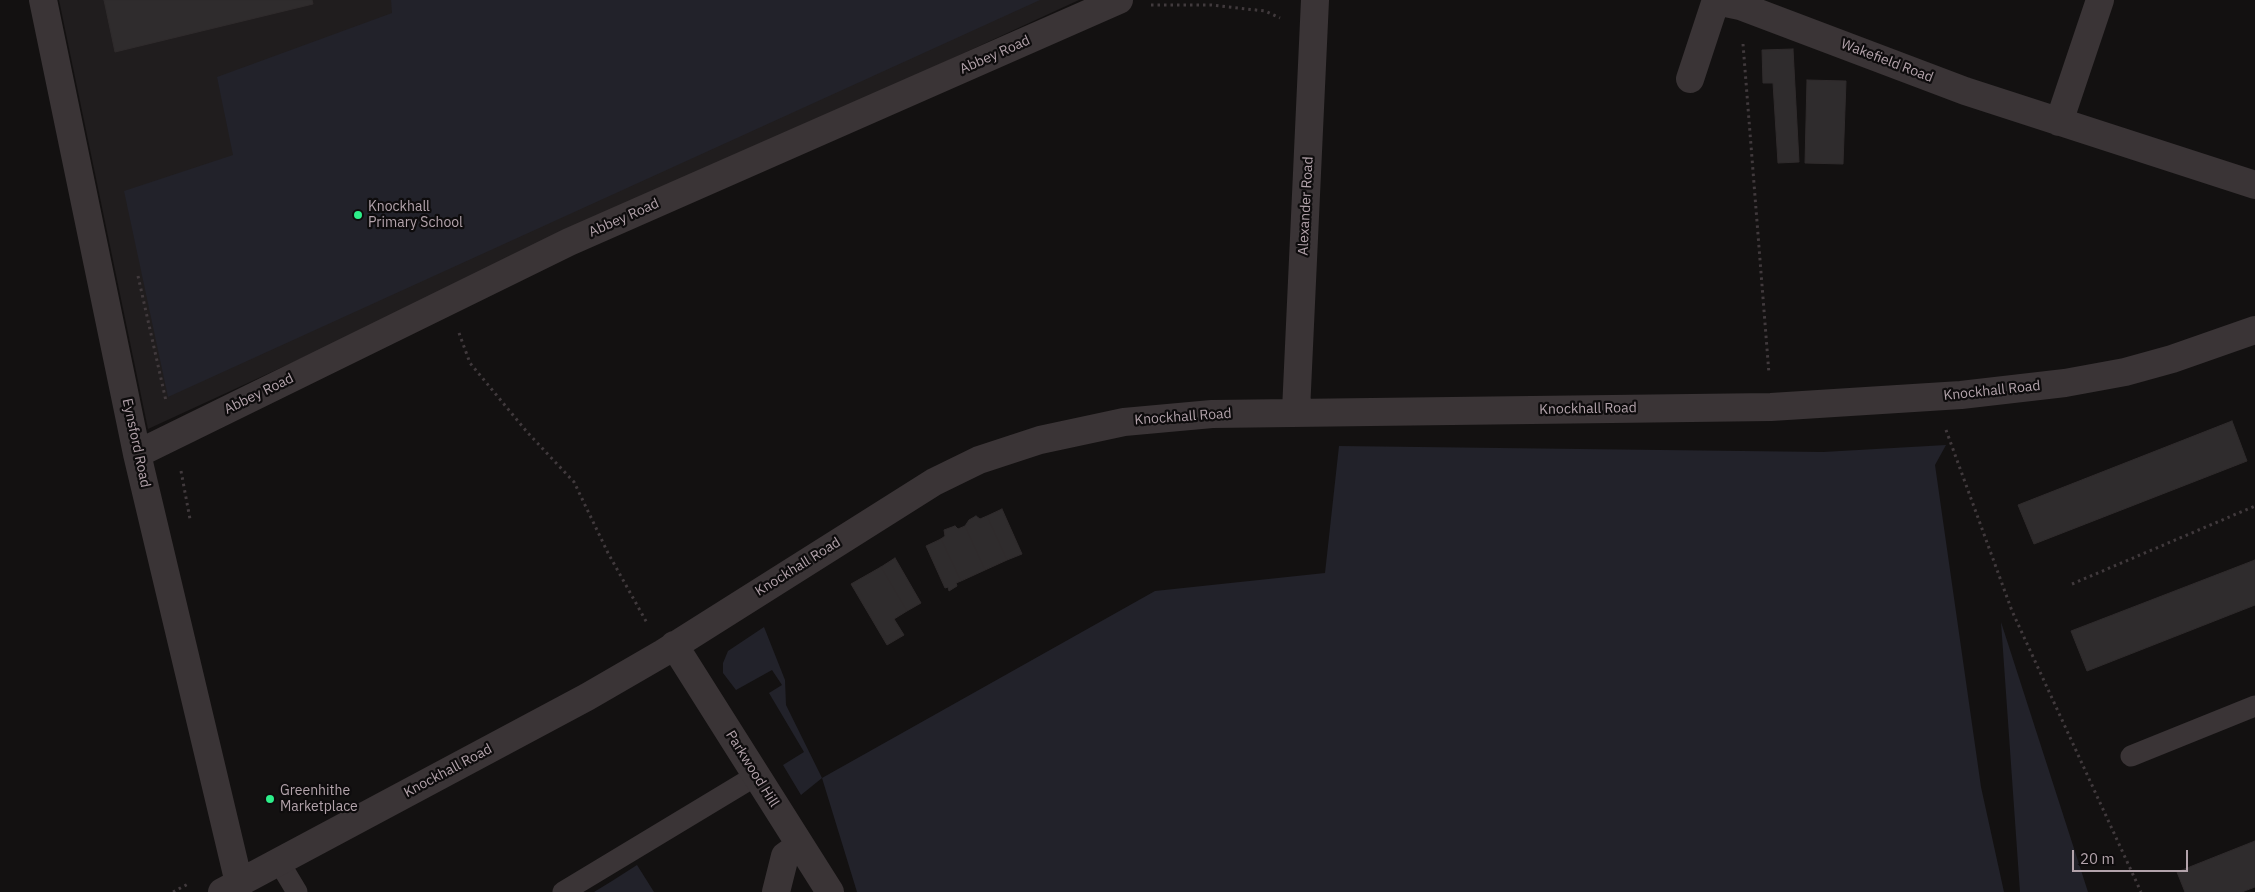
<!DOCTYPE html>
<style>
body{margin:0}
#map{position:relative;width:2255px;height:892px;overflow:hidden;background:#131111;font-family:"IBM Plex Sans",sans-serif}
canvas{display:block}
.scale{position:absolute;left:2072px;top:850px;width:116px;height:22px;box-sizing:border-box;border:2px solid #b3a3ab;border-top:0;padding-left:6px;font-size:15px;line-height:18px;white-space:nowrap;color:#b3a3ab;-webkit-text-stroke:4px #0e0c0d;paint-order:stroke}
</style>
<div id="map">
<canvas width="2255" height="892"></canvas>
<div class="scale">20 m</div>
</div>
<script>
const g = document.querySelector('canvas').getContext('2d');
g.lineJoin = 'round';
function fill(path, color) { g.fillStyle = color; g.fill(path, 'evenodd'); }
const poly = rows => new Path2D(rows.map(r => 'M' + r).join(''));
function strokePath(path, color, width, dash) { g.strokeStyle = color; g.lineWidth = width; g.lineCap = dash ? 'butt' : 'round'; g.setLineDash(dash || []); g.stroke(path); }
function drawText(font, color, halo, rows, align = 'center') {
  g.font = font + ' "IBM Plex Sans",sans-serif'; g.lineWidth = 4.5; g.setLineDash([]); g.textBaseline = 'middle'; g.strokeStyle = halo; g.fillStyle = color; for (const [text, x, y, turn = 0] of rows) {
    g.save(); g.translate(x, y); g.rotate((+turn || 0) * Math.PI / 180); g.textAlign = isNaN(turn) ? turn : align; if (halo) g.strokeText(text, 0, 0); g.fillText(text, 0, 0); g.restore();
  }
}
const built = poly([
 [59,0,1079,0,148,429]
]);
const green = poly([
 [391,0,1040,0,168,397,124,191,233,155,217,77,392,13],
 [1946,445,1935,465,1981,787,2004,892,857,892,822,778,801,795,783,765,804,752,769,693,782,685,772,670,736,690,723,673,723,663,728,651,764,627,785,680,786,705,822,778,1155,591,1325,573,1339,446,1823,452],
 [2001,622,2088,892,2020,892],
 [637,865,654,892,594,892,612,881]
]);
const building = poly([
 [104,0,312,0,313,4,115,52,104,0],
 [1793,49,1799,162,1778,163,1773,83,1763,83,1762,50,1793,49],
 [1807,80,1846,81,1843,164,1805,163,1807,80],
 [2232,421,2247,461,2034,544,2018,505,2232,421],
 [1002,509,1022,554,1007,560,987,516,1002,509],
 [976,516,980,519,987,516,1007,560,985,570,965,526,969,520,976,516],
 [955,526,958,529,965,526,985,570,961,581,941,539,945,536,944,530,955,526],
 [941,539,961,581,956,583,957,586,949,591,948,587,945,588,926,546,941,539],
 [895,558,921,603,907,611,881,567,895,558],
 [2255,560,2255,605,2087,671,2071,631,2255,560],
 [881,567,907,611,894,619,904,635,887,645,851,584,881,567],
 [2255,841,2255,887,2242,892,2185,892,2177,872,2255,841]
]);
const path = poly([
 [1151,5,1211,5,1265,11,1280,18],
 [1743,44,1769,374],
 [138,276,166,401],
 [459,333,470,363,527,432,574,482,608,553,647,623],
 [1946,430,2012,611,2141,892],
 [181,471,190,519],
 [2072,584,2255,506],
 [173,892,188,884]
]);
const lane = poly([
 [2131,756,2255,706],
 [279,862,297,892],
 [563,892,757,775]
]);
const street = poly([
 [43,0,137,454,239,883],
 [1716,1,1740,6,1965,91,2255,185],
 [1690,79,1716,0],
 [2059,122,2100,0],
 [1296,411,1315,0],
 [137,454,569,242,1119,0],
 [674,645,830,892],
 [222,892,587,697,663,653,934,482,979,460,1040,440,1124,422,1212,414,1771,407,1961,395,2065,383,2125,372,2172,359,2255,330],
 [776,892,785,856,800,845]
]);
const markers = [
 [358,215,5,"#2def8a"],
 [270,799,5,"#2def8a"]
];
const streetNames = [
 ["Abbey Road",995,55,-24],
 ["Wakefield Road",1887,61,21],
 ["Alexander Road",1306,206,-87],
 ["Abbey Road",624,218,-24],
 ["Knockhall Road",1992,391,-6],
 ["Abbey Road",259,394,-26],
 ["Knockhall Road",1588,409,-1],
 ["Knockhall Road",1183,417,-4],
 ["Eynsford Road",136,443,78],
 ["Knockhall Road",798,567,-32],
 ["Parkwood Hill",752,769,58],
 ["Knockhall Road",448,771,-28]
];
const poiNames = [
 ["Knockhall",368,207],
 ["Primary School",368,223],
 ["Greenhithe",280,791],
 ["Marketplace",280,807]
];
fill(built, '#201d1e');
fill(green, '#22222a');
fill(building, '#2f2c2d');
strokePath(building, '#2f2b2c', 1);
strokePath(path, '#413a3d', 3, [2.5, 4]);
strokePath(lane, '#3a3436', 21);
strokePath(street, '#3a3436', 28);
for (const [x, y, r, color] of markers) { const dot = new Path2D(); dot.arc(x, y, r, 0, 2 * Math.PI); g.fillStyle = color; g.fill(dot); strokePath(dot, '#0e0c0d', 2); }
drawText('14px', '#b3a3ab', '#0e0c0d', streetNames);
drawText('14px', '#b3a3ab', '#0e0c0d', poiNames, 'left');
</script>
